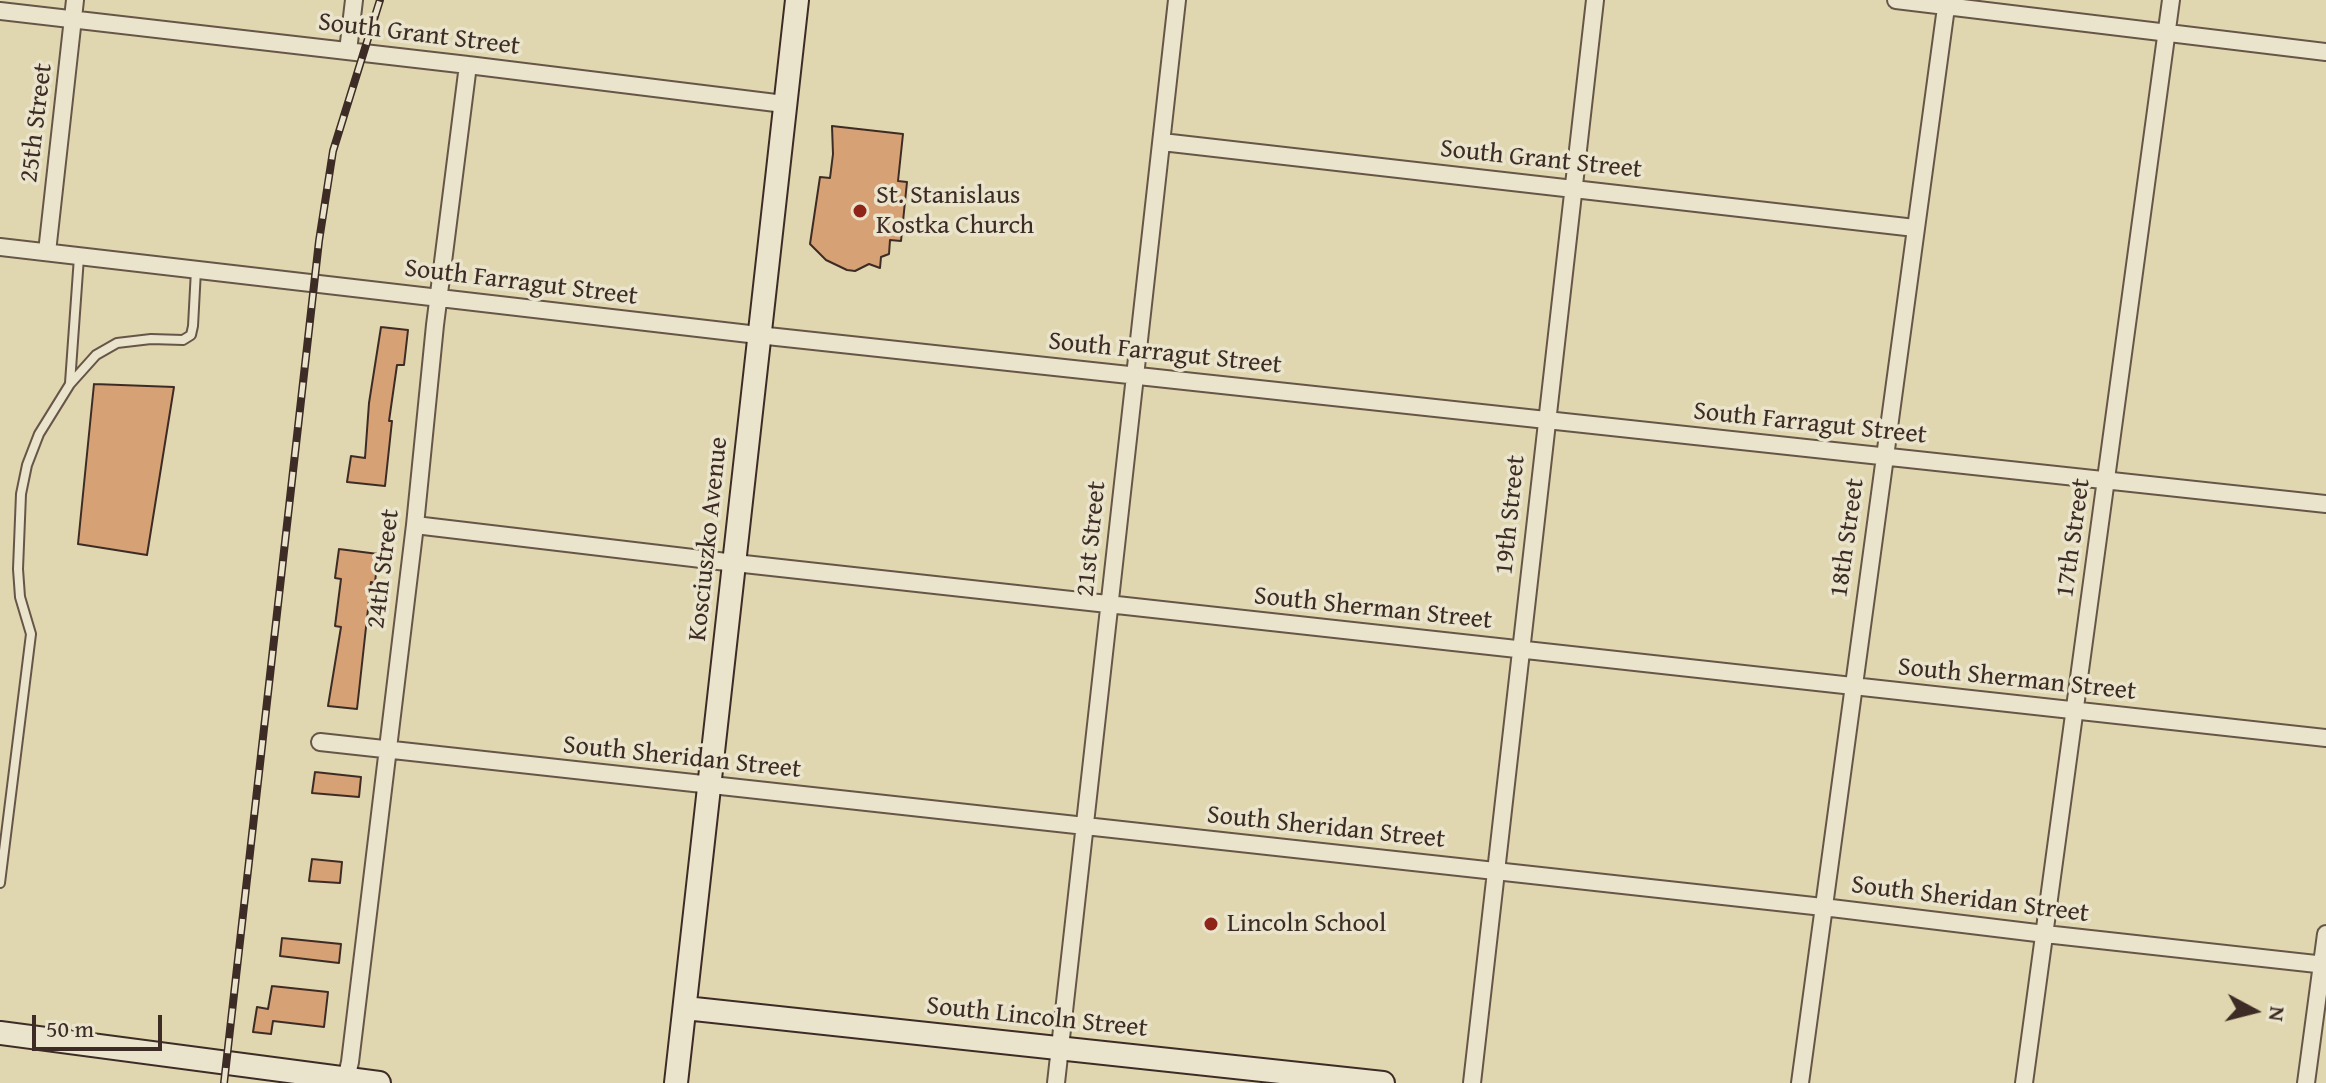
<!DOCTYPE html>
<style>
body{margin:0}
#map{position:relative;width:2326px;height:1083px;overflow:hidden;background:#e0d6b0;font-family:"Gentium Book Plus",serif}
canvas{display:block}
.north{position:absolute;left:2214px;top:971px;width:80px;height:80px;-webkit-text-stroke:6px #ebe4cc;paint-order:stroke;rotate:97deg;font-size:22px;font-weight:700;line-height:32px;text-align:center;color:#3d2c25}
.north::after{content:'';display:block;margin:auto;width:28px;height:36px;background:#3d2c25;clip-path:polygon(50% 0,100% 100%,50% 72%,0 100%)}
.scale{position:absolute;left:32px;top:1015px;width:130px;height:36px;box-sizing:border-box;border:4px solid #3d2c25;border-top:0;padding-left:10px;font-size:24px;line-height:28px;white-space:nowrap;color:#3d2c25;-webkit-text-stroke:6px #ebe4cc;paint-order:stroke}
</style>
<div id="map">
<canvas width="2326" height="1083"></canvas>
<div class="north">N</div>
<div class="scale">50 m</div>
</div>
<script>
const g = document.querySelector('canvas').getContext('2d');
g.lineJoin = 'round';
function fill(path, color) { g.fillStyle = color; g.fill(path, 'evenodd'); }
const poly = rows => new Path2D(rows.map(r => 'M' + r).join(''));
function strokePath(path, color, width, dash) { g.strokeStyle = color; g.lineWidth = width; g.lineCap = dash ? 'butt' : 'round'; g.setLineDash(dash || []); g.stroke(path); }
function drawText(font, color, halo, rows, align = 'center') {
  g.font = font + ' "Gentium Book Plus",serif'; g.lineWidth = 7; g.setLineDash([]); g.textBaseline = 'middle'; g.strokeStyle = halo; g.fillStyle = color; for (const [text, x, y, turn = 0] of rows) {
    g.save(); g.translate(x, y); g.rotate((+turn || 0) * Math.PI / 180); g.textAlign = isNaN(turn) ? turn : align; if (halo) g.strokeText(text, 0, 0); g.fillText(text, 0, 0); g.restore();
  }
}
const building = poly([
 [832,126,903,134,898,181,907,182,901,241,890,240,889,254,881,257,880,268,869,264,855,271,847,270,826,260,810,244,820,177,830,178,833,154,832,126],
 [381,327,408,330,404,365,397,365,389,421,392,421,385,486,347,482,351,456,365,458,369,403,381,327],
 [94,384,174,387,147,555,78,544,94,384],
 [339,549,378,554,375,583,371,582,357,709,328,706,341,627,335,626,341,579,335,578,339,549],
 [315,772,361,777,359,797,312,793,315,772],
 [312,859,342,862,340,883,309,881,312,859],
 [282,938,341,944,339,963,280,956,282,938],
 [272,986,328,992,324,1027,273,1021,271,1034,253,1032,257,1007,268,1009,272,986]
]);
const lane = poly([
 [70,383,79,257],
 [0,883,31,634,20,597,18,569,21,494,27,465,39,434,70,384,96,355,117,343,151,339,183,340,191,335,193,326,196,270]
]);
const street = poly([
 [1896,0,2326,52],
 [0,11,468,65,784,104],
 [348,51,354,0],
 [1162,142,1915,228],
 [0,247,758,335,2326,504],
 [47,252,75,0],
 [415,525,735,563,2326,738],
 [320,742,1823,907,2045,934,2326,965],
 [346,1079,350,1062,415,525,435,325,468,65],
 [1056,1083,1177,0],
 [1472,1083,1595,0],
 [1800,1083,1947,0],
 [2024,1083,2171,0],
 [2306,1083,2326,934]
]);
const secondary = poly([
 [685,1008,1383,1083],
 [0,1033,379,1083],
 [676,1083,797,0]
]);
const rail = poly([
 [224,1083,319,241,333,151,380,0]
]);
const markers = [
 [860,211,8,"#8f2418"],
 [1211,924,8,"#8f2418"]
];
const streetNames = [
 ["South Grant Street",419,35,7],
 ["25th Street",37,123,-83],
 ["South Grant Street",1541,160,6],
 ["South Farragut Street",521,283,7],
 ["South Farragut Street",1165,354,6],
 ["South Farragut Street",1810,424,6],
 ["19th Street",1511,515,-84],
 ["18th Street",1848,538,-82],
 ["17th Street",2074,538,-82],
 ["Kosciuszko Avenue",709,539,-84],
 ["21st Street",1092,539,-84],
 ["24th Street",384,569,-83],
 ["South Sherman Street",1373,609,6],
 ["South Sherman Street",2017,680,6],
 ["South Sheridan Street",682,758,6],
 ["South Sheridan Street",1326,828,6],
 ["South Sheridan Street",1970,900,7],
 ["South Lincoln Street",1037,1018,6]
];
const poiNames = [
 ["St. Stanislaus",876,196],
 ["Kostka Church",876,226],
 ["Lincoln School",1227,924]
];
fill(building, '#d7a176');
strokePath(building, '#3d2c25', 2);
strokePath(lane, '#665648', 12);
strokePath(street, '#665648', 20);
strokePath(secondary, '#3d2c25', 26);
strokePath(lane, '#ebe4cc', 8);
strokePath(street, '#ebe4cc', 16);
strokePath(secondary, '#ebe4cc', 22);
strokePath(rail, '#3d2c25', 8);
strokePath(rail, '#ebe4cc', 5, [15]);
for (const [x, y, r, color] of markers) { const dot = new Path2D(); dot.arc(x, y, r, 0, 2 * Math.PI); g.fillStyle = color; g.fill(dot); strokePath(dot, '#ebe4cc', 3); }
drawText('26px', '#3d2c25', '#ebe4cc', streetNames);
drawText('26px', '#3d2c25', '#ebe4cc', poiNames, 'left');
</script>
